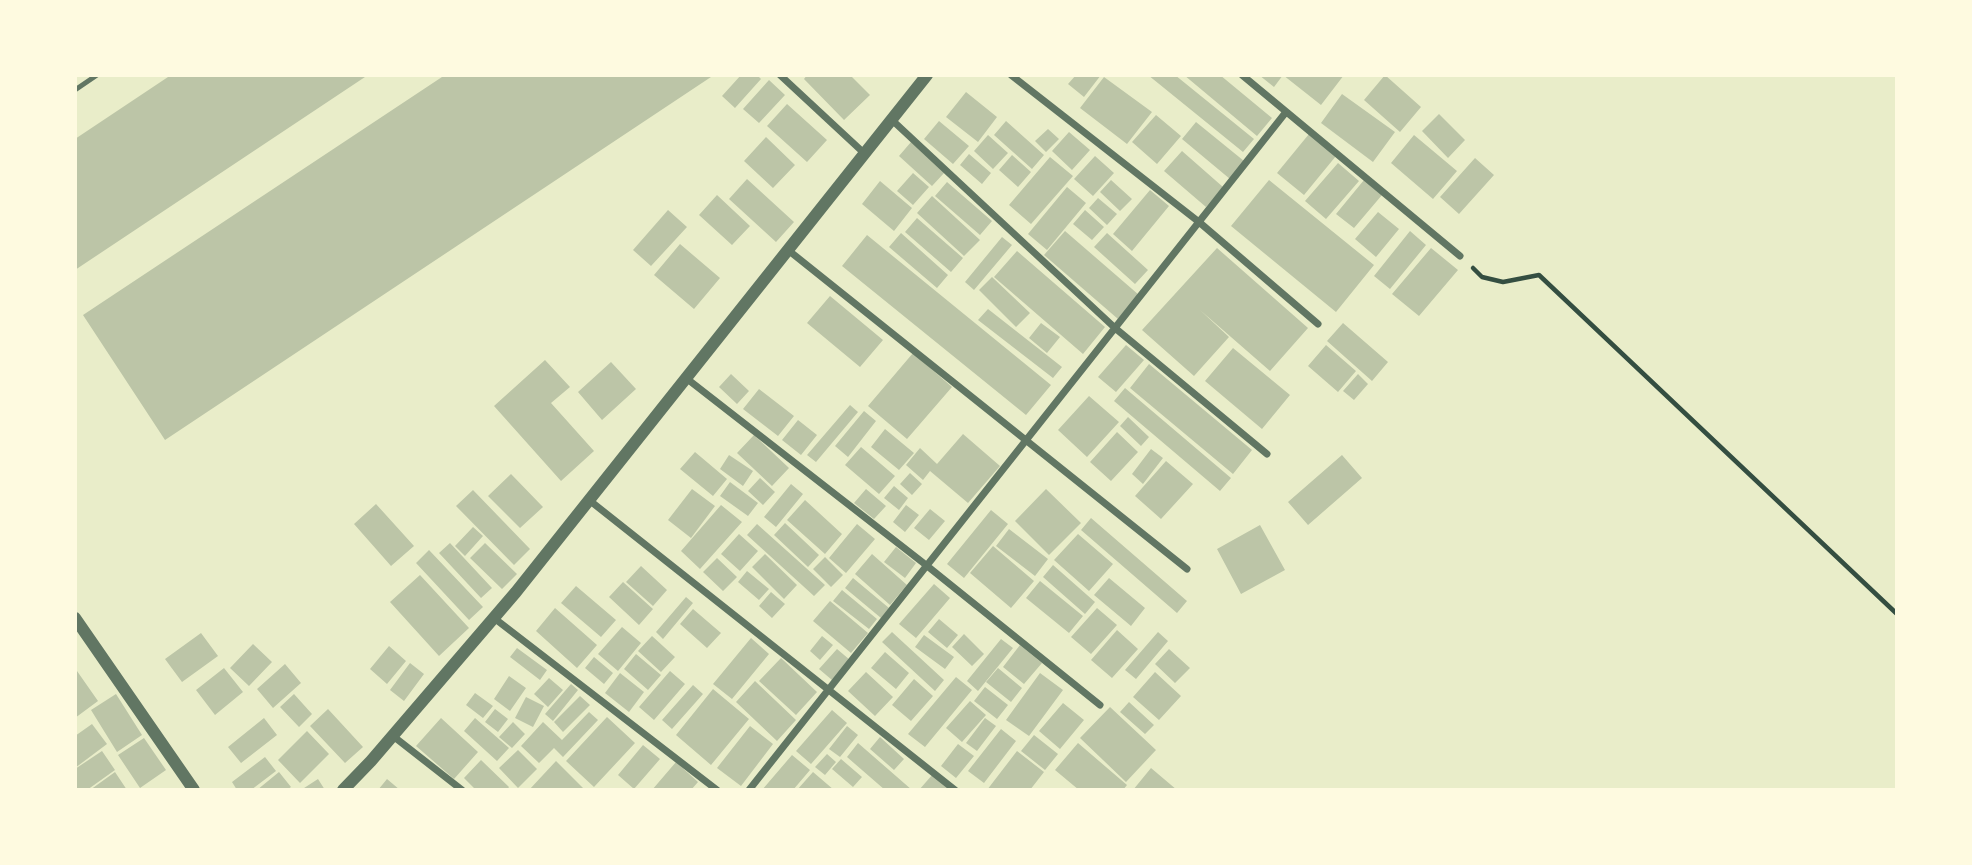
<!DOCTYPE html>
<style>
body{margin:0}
#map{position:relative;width:1972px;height:865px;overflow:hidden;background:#e9edc9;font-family:"Open Sans",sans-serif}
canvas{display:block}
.frame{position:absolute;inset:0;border:77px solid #fefae0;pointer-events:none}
</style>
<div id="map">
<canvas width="1972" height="865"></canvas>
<div class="frame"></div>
</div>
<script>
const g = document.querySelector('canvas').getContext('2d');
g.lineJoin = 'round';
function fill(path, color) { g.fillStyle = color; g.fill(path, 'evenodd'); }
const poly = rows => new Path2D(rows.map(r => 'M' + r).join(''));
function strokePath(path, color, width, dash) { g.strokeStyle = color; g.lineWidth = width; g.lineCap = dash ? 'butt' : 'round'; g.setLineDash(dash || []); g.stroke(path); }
const building = poly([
 [171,75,368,75,75,270,75,139],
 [445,75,714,75,165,440,83,315],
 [741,75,757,75,761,79,735,108,722,96],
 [807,75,850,75,870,95,844,120,804,79],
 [1076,75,1101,75,1084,97,1068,84],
 [1148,75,1175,75,1254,139,1243,152],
 [1184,75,1220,75,1272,118,1257,136],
 [1259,75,1344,75,1321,105,1283,75,1274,87],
 [1385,75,1421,107,1400,132,1364,100],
 [1104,77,1152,112,1127,144,1080,108],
 [769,80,785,95,759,123,743,109],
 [966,92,997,117,978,142,946,117],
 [1342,94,1395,132,1373,162,1321,123],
 [787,104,827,140,807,162,767,126],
 [1439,114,1465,140,1448,158,1422,131],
 [1156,115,1181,136,1157,164,1132,142],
 [939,121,969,146,953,164,924,139],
 [1006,121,1044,155,1032,169,994,135],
 [1196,122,1244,161,1230,179,1182,139],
 [1048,129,1059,139,1046,152,1035,141],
 [1069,132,1090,150,1072,170,1052,151],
 [1309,134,1336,156,1304,195,1277,173],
 [988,135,1008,153,993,169,974,151],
 [1414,135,1457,171,1433,199,1391,163],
 [766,137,795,165,773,188,744,161],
 [911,142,945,172,932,186,899,156],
 [1182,151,1223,187,1206,207,1164,171],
 [969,154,991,173,982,184,960,165],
 [1012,155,1031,172,1018,187,999,170],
 [1095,156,1114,173,1093,196,1074,179],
 [1050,157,1073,176,1031,224,1009,205],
 [1475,158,1494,175,1459,214,1440,197],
 [1338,163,1359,181,1326,219,1305,201],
 [913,173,929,187,913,205,897,191],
 [747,179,794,222,776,242,729,199],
 [1111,180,1132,199,1120,211,1100,192],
 [1269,180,1374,265,1336,312,1231,226],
 [1364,180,1382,195,1354,228,1336,214],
 [880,181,912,208,894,231,862,204],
 [947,182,992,221,980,235,935,196],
 [1067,187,1086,203,1047,250,1028,234],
 [1150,190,1169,206,1132,251,1113,234],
 [717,195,750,226,732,245,699,215],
 [932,196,980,240,964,256,917,213],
 [1098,198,1117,214,1107,225,1089,208],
 [668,210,687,227,651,266,633,250],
 [1085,210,1104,227,1092,240,1073,224],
 [1378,212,1399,229,1376,257,1355,239],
 [917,218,963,258,951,272,905,232],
 [1065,231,1139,295,1118,319,1044,255],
 [1410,231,1426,245,1390,289,1374,276],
 [901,233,948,275,937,288,889,247],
 [1107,233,1148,270,1135,284,1094,247],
 [867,235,1051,385,1026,415,842,266],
 [1002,237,1012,245,974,290,965,282],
 [680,244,720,278,694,309,654,275],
 [1217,248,1308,328,1270,371,1200,310,1229,337,1194,376,1142,330],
 [1431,248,1458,270,1419,316,1392,294],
 [1017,251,1105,327,1083,354,994,277],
 [992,277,1030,313,1016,327,979,290],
 [830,296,883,340,860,367,807,323],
 [988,309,1062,367,1053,378,978,320],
 [1041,323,1060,337,1047,353,1029,338],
 [1343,323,1388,362,1372,381,1327,341],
 [1126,345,1144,360,1116,392,1098,377],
 [1326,345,1356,371,1338,392,1308,366],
 [1233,348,1290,395,1262,429,1205,381],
 [913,353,952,387,907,439,868,406],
 [545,360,570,387,551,403,594,451,561,481,494,406],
 [611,362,636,389,602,420,578,392],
 [1149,364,1252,450,1233,474,1130,388],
 [731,374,749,391,737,404,719,387],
 [1358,374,1368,384,1354,400,1343,391],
 [1125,388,1231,478,1220,491,1114,401],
 [759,389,794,416,778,436,743,409],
 [1089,396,1119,422,1087,457,1058,430],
 [850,405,858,412,816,462,807,455],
 [864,411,876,421,848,457,835,446],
 [1128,417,1149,437,1141,446,1120,426],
 [798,420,817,435,801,455,782,440],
 [885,429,914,453,899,470,871,447],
 [1117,432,1138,452,1111,481,1090,462],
 [963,434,1000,466,968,503,930,471,923,480,906,465,920,448,937,464],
 [754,435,789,468,772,486,737,453],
 [861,447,895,476,879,494,845,465],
 [1151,449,1163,458,1143,484,1132,474],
 [695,452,727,479,713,496,680,469],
 [729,455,753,471,743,486,720,469],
 [1342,455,1362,478,1308,525,1288,502],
 [1166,461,1193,484,1161,519,1135,496],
 [910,473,922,484,912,495,900,484],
 [511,474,543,507,520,528,488,496],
 [760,478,775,492,763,505,748,491],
 [730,482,758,503,748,516,720,496],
 [791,484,803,494,776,527,764,517],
 [894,486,908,498,899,510,884,498],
 [692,489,715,506,691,538,668,520],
 [866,489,886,506,874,519,854,503],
 [1046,489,1081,523,1049,555,1015,521],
 [473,490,530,549,514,565,456,506],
 [805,500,842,534,825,554,787,520],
 [376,504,414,546,391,566,354,524],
 [721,505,742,522,700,569,681,551],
 [906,505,919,515,905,532,893,522],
 [930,509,945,521,929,540,914,528],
 [991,510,1008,524,964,578,947,564],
 [1091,518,1187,601,1177,613,1081,530],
 [785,523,819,555,808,567,774,535],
 [757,524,825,585,814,596,747,535],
 [857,524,875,539,846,573,829,558],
 [1260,525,1285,570,1241,594,1217,549],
 [473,527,483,536,465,556,455,546],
 [1009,529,1048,559,1035,576,996,546],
 [739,534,758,551,740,571,721,554],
 [1078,534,1113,564,1089,591,1054,560],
 [450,543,492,588,481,598,439,553],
 [485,543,517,574,502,589,470,558],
 [993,546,1034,581,1011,608,970,573],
 [896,547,916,563,905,578,884,562],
 [429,550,483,607,469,620,416,563],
 [765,554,797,585,784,599,752,567],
 [872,554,907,585,890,605,855,574],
 [825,557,843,575,831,587,813,569],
 [717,558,737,577,723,591,703,572],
 [1053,565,1095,602,1085,614,1043,577],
 [641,566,667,590,653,606,626,582],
 [747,571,769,589,759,600,738,582],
 [420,575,469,628,439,656,390,602],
 [853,578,889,608,881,618,845,588],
 [1109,578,1145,608,1131,626,1094,595],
 [1040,581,1083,616,1069,633,1026,598],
 [623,582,653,609,639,625,609,597],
 [934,584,950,598,916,638,899,624],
 [576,586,616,620,601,637,561,603],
 [842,590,877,619,869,629,833,601],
 [771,592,785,604,772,618,759,606],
 [686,597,693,603,663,639,656,632],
 [830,601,868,633,851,653,813,621],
 [555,608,597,645,577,668,536,631],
 [1097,608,1117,625,1091,654,1071,637],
 [693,609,721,633,707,648,680,624],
 [939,619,958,635,947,648,928,632],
 [622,627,641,643,618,671,598,654],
 [1117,630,1138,649,1112,678,1091,660],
 [892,632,944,680,935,691,882,642],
 [1158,632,1168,641,1136,679,1125,670],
 [201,633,218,656,182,682,165,659],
 [964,634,984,654,972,666,952,647],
 [924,635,954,657,945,669,915,647],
 [652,636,675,657,661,672,638,651],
 [822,636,833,645,820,660,810,651],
 [751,638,769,654,732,699,713,684],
 [1001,639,1013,648,978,691,967,681],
 [253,644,272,662,249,686,230,668],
 [1020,645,1042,663,1024,684,1003,667],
 [389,646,406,661,387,684,370,669],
 [517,648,547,670,540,680,510,657],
 [837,649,850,660,832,680,819,669],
 [1169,649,1190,668,1175,683,1155,664],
 [885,652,909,673,896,689,871,668],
 [636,654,661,675,648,690,624,669],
 [594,657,613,673,604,684,585,668],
 [781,658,817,692,796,715,759,681],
 [410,663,424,674,404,701,390,690],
 [285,664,301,683,273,708,257,689],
 [224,668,243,692,215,715,196,690],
 [998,668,1022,688,1011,702,986,682],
 [77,671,98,701,75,718,75,672],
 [670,671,685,684,654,720,639,707],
 [866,672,893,697,875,716,848,691],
 [1155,672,1181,696,1159,720,1133,697],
 [620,673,644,692,629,712,605,693],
 [1040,673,1063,690,1029,736,1006,720],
 [509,676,526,688,510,711,494,699],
 [956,677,972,690,925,747,908,734],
 [549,678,563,690,548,707,534,694],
 [914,679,933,696,911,721,892,705],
 [755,681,796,720,777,741,736,702],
 [571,684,578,690,553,721,545,714],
 [693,685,703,694,672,729,662,720],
 [985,687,1008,705,997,719,974,701],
 [713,689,749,719,711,765,676,735],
 [475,693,493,706,483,718,466,705],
 [116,694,142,735,117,752,91,710],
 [294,694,312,714,299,727,280,707],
 [580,696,590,705,563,732,554,722],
 [526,697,544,706,533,727,515,718],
 [970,701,986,715,962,742,946,728],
 [1129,702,1154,725,1145,734,1120,712],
 [1063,703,1084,720,1060,749,1039,731],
 [1110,707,1156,750,1126,782,1080,738],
 [328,709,363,747,345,763,310,726],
 [495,709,508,719,498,732,485,722],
 [832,710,847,723,811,764,796,751],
 [589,712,598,720,563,757,554,748,539,763,521,746,543,722,562,740],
 [607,717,635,743,594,787,566,761],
 [264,718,277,735,241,763,228,747],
 [441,718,478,752,454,779,416,746],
 [475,718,509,748,497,761,464,731],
 [985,718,996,726,977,751,966,743],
 [513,722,525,734,512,748,499,737],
 [92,724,107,744,75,768,75,736],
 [750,726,773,744,741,786,717,768],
 [847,726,858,735,840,757,829,749],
 [1001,729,1016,741,984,783,968,771],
 [307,731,329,754,300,783,278,760],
 [1034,735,1058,754,1045,770,1021,751],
 [880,737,904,759,894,770,870,749],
 [144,738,166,770,140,788,118,755],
 [858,743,912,790,885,790,847,757],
 [1078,743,1127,785,1123,790,1079,790,1055,770],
 [958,744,974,756,956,778,941,766],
 [643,745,660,759,634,789,618,775],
 [518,750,537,769,518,788,499,768],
 [102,751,115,770,87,790,75,790,75,769],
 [1017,751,1044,772,1030,790,987,790],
 [827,754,836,762,825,775,815,767],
 [792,755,810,770,793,790,762,790],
 [265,757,276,771,251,790,237,790,232,782],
 [841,759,862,777,853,787,832,769],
 [481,760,509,787,507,790,476,790,464,778],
 [556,761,585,790,529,790],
 [676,762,698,782,691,790,652,790],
 [1151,768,1177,790,1133,790],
 [115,772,127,790,90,790],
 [279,772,291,787,287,790,257,790],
 [813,772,834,790,797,790],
 [933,774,951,790,919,790],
 [318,779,325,790,301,790],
 [387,779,400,790,378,790]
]);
const path = poly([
 [1473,268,1482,277,1503,282,1539,275,1897,614]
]);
const service = poly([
 [75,90,97,75]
]);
const minor = poly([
 [780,75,865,154],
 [1011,75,1199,222,1318,324],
 [1242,75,1460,256],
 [892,120,1115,328,1267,454],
 [788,250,1187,569],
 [686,378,926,565,1100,705],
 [589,500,955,790],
 [494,618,717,790],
 [393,736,462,790],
 [749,790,1286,112]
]);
const tertiary = poly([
 [75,618,194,790],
 [343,790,371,761,516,592,927,75]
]);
fill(building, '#bcc5a7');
strokePath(path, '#344e41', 4.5);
strokePath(service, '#617663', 5);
strokePath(minor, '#617663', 7);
strokePath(tertiary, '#617663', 12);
</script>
